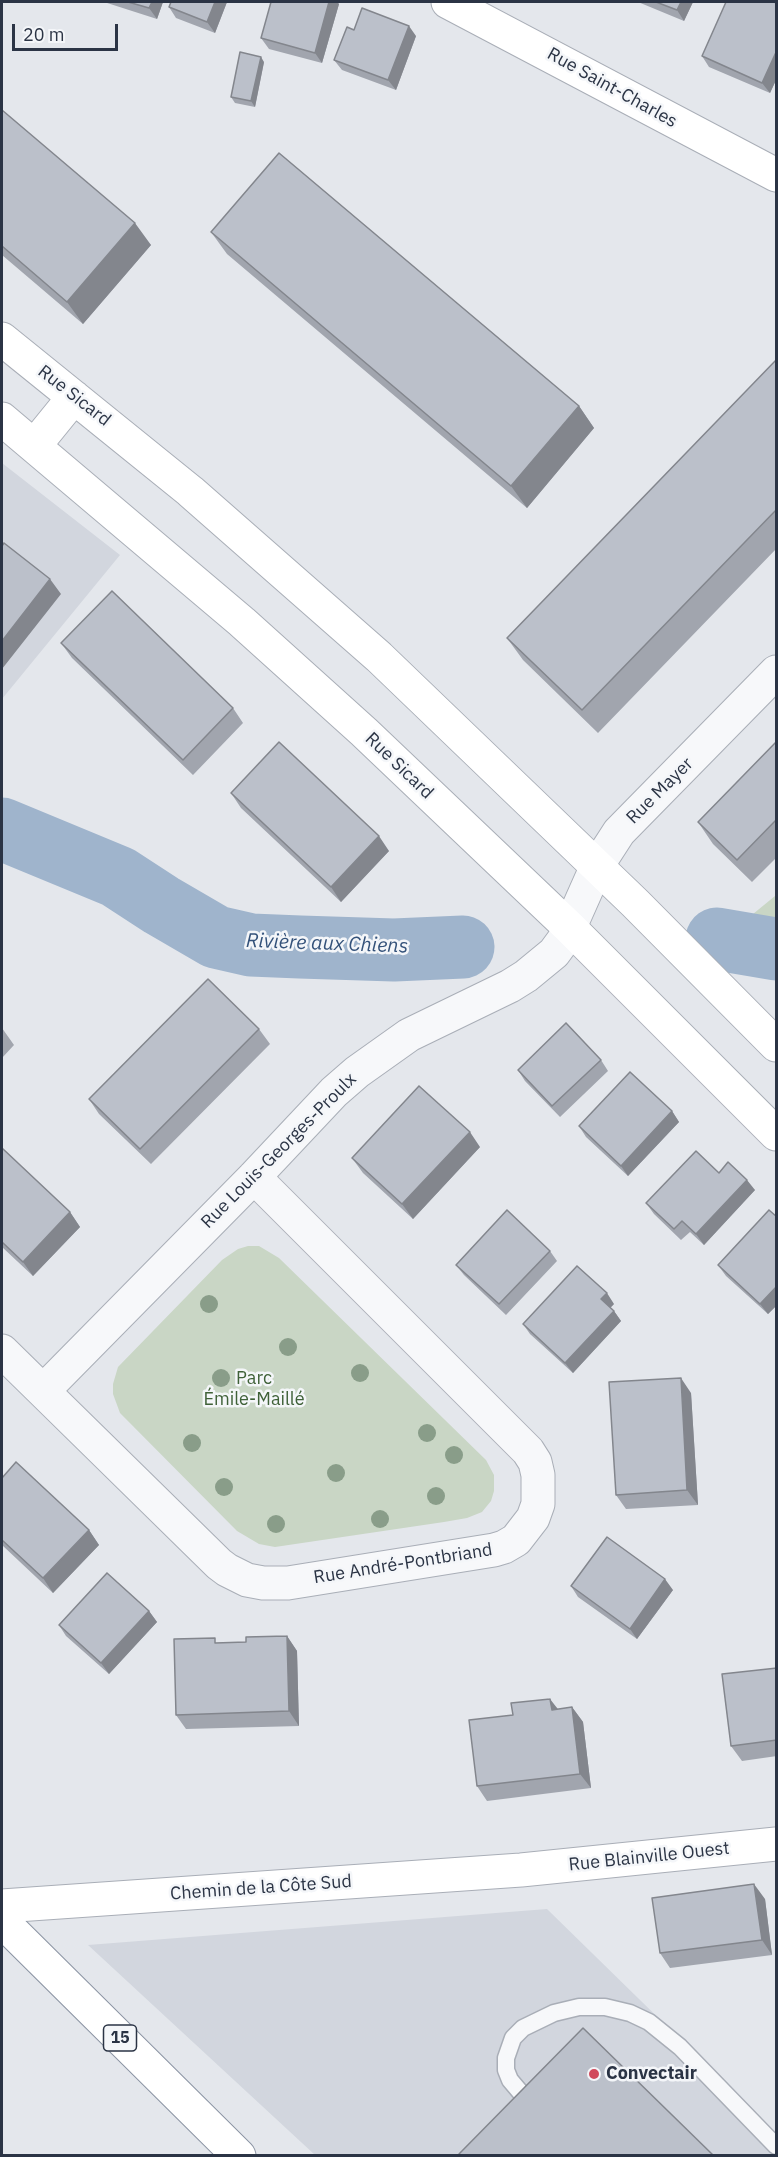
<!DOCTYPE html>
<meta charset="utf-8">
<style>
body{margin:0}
#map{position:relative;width:778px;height:2157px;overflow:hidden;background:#e4e7ec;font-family:"IBM Plex Sans",sans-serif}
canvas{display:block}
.frame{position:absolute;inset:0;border:3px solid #2b3445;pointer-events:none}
.scale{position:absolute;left:12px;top:24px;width:106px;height:27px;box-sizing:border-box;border:3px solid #2b3445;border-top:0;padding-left:8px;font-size:18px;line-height:21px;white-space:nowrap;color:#2b3445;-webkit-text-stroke:4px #f4f6f9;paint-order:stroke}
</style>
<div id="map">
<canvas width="778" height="2157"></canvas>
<div class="frame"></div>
<div class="scale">20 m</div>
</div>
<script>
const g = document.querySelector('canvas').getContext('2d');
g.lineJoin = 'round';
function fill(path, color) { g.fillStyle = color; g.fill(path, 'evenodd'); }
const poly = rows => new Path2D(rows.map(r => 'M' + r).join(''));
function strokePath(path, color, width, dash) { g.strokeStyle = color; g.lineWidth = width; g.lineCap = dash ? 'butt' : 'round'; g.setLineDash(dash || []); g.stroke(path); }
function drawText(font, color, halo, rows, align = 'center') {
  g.font = font + ' "IBM Plex Sans",sans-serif'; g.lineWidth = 5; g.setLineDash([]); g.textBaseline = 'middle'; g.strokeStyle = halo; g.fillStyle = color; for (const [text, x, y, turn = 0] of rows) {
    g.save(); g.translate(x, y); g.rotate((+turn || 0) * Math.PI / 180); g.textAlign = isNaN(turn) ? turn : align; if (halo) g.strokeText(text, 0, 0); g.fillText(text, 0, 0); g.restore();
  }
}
const built = poly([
 [2,463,120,555,2,699],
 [547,1909,776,2133,776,2155,315,2155,88,1945]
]);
const green = poly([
 [775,896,776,896,776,954,763,947,753,914],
 [248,1246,259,1246,279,1258,486,1460,494,1475,494,1491,491,1501,482,1512,467,1518,444,1522,275,1547,259,1544,237,1531,120,1413,113,1394,113,1384,118,1367,222,1260,238,1249]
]);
const river = poly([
 [2,829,118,877,161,905,216,937,251,945,300,947,394,950,463,947],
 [717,939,776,949]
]);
const lane = poly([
 [532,2106,510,2080,506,2070,506,2058,513,2038,523,2028,554,2013,579,2007,605,2007,630,2013,649,2022,680,2047,776,2146]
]);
const street = poly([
 [2,1351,219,1564,227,1570,247,1580,263,1583,288,1583,494,1550,504,1547,516,1540,533,1518,538,1504,538,1475,535,1462,528,1451,254,1177],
 [44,1390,254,1177,334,1092,357,1072,409,1035,510,986,526,976,554,953,565,938,597,866,619,832,776,672]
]);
const secondary = poly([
 [448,2,776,175],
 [2,339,190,491,379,657,635,903,776,1045],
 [2,419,242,622,364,732,569,927,776,1134],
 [35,445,74,397],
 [2,1906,521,1870,776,1844]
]);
const highway = poly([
 [2,1921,239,2156]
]);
const trees = [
 [209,1304],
 [288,1347],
 [360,1373],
 [221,1378],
 [427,1433],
 [192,1443],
 [454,1455],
 [336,1473],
 [224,1487],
 [436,1496],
 [380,1519],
 [276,1524]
];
const wall = poly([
 [104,2,163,2,157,19],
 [171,2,227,2,215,33,176,18,169,7],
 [271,2,337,2,339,4,322,63,269,49,261,38],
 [638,2,693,2,684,21],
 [777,3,777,78,770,93,709,67,702,56],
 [354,30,416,36,396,90,342,70,334,60],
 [264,62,255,107,235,103,231,97],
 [2,110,151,245,83,324,2,255],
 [211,232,579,406,594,428,527,508,227,254],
 [777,359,777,548,598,733,523,660,507,638],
 [61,643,233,708,243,723,193,775,72,658],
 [777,741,777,857,752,882,713,844,698,822],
 [231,793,389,851,341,902,241,808],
 [2,1028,14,1045,2,1058],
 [259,1029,270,1044,151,1164,99,1114,89,1099],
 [601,1060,608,1071,560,1117,525,1081,518,1070],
 [672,1111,679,1122,628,1176,586,1137,579,1126],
 [480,1147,413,1219,363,1173,352,1158],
 [2,1148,70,1212,80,1227,33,1276,2,1247],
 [719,1173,755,1190,704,1245,690,1232,681,1240,654,1214,646,1203],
 [777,1217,777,1305,768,1314,726,1276,718,1265],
 [550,1251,557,1261,506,1315,464,1275,456,1265],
 [614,1304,610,1308,614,1311,621,1321,573,1373,530,1334,523,1324],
 [691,1393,698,1505,626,1509,616,1495],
 [2,1478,89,1530,99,1545,53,1593,2,1545],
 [571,1586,673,1590,637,1639,578,1597],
 [149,1611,157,1622,109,1674,66,1636,59,1625],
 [287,1636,297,1651,299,1726,186,1729,176,1715,218,1643,246,1642],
 [777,1668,777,1756,742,1761,731,1746],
 [572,1707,583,1722,591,1788,487,1801,477,1786,558,1709],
 [765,1899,772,1955,670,1968,660,1953]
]);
const shadedWall = poly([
 [152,2,163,2,157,19,149,8],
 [215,2,227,2,215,33,207,22],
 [329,2,337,2,339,4,322,63,315,53],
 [681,2,693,2,684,21,677,10],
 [409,26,416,36,396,90,388,80],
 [777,50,777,78,770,93,762,83],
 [261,57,264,62,255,107,251,101],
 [135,223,151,245,83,324,67,302],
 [579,406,594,428,527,508,511,486],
 [50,579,61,594,2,669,2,641],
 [379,836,389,851,341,902,331,887],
 [672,1111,679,1122,628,1176,621,1166],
 [470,1132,480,1147,413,1219,402,1204],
 [747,1180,755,1190,704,1245,696,1234],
 [70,1212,80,1227,33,1276,23,1262],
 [777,1286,777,1305,768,1314,760,1304],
 [607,1293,614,1304,608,1310,601,1299],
 [614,1311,621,1321,573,1373,565,1363],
 [681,1378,691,1393,698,1505,687,1490],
 [89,1530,99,1545,53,1593,43,1578],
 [665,1579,673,1590,637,1639,630,1629],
 [149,1611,157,1622,109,1674,101,1663],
 [287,1636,297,1651,299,1726,289,1711],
 [550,1699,561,1713,552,1710],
 [572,1707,583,1722,591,1788,580,1774],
 [754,1884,765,1899,772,1955,762,1940]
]);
const building = poly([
 [128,2,152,2,149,8,128,2],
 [171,2,215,2,207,22,169,7,171,2],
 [271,2,329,2,315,53,261,38,271,2],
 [656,2,681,2,677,10,656,2],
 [726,2,773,2,777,3,777,50,762,83,702,56,726,2],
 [362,8,409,26,388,80,334,60,347,27,354,30,362,8],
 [240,52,261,57,251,101,231,97,240,52],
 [2,110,135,223,67,302,2,246,2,110],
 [279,153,579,406,511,486,211,232,279,153],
 [777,359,777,509,582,710,507,638,777,359],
 [4,543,50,579,2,641,2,546,4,543],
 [112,591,233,708,183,760,61,643,112,591],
 [777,741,777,819,737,860,698,822,777,741],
 [279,742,379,836,331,887,231,793,279,742],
 [208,979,259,1029,140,1149,89,1099,208,979],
 [566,1023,601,1060,552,1106,518,1070,566,1023],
 [630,1072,672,1111,621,1166,579,1126,630,1072],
 [419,1086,470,1132,402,1204,352,1158,419,1086],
 [2,1148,70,1212,23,1262,2,1242,2,1148],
 [696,1151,719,1173,728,1162,747,1180,696,1234,682,1221,674,1229,646,1203,696,1151],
 [507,1210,550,1251,499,1304,456,1265,507,1210],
 [769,1210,777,1217,777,1286,760,1304,718,1265,769,1210],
 [577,1266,607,1293,601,1299,614,1311,565,1363,523,1324,577,1266],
 [681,1378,687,1490,616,1495,609,1382,681,1378],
 [16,1462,89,1530,43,1578,2,1540,2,1478,16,1462],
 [607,1537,665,1579,630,1629,571,1586,607,1537],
 [107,1573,149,1611,101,1663,59,1625,107,1573],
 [287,1636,289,1711,176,1715,174,1639,215,1638,215,1643,246,1642,246,1637,287,1636],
 [777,1668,777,1740,731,1746,722,1674,777,1668],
 [550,1699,552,1710,572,1707,580,1774,477,1786,469,1720,513,1715,511,1703,550,1699],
 [754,1884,762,1940,660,1953,652,1898,754,1884],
 [583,2028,714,2156,461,2156,459,2154,583,2028]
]);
const markers = [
 [594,2074,6,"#d1495b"]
];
const shields = [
 [120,2038,33]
];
const shieldNames = [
 ["15",120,2038]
];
const streetNames = [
 ["Rue Saint-Charles",612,88,29],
 ["Rue Sicard",74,396,38],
 ["Rue Sicard",399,766,44],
 ["Rue Mayer",660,791,-45],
 ["Rue Louis-Georges-Proulx",279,1151,-45],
 ["Rue André-Pontbriand",403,1564,-9],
 ["Rue Blainville Ouest",649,1857,-6],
 ["Chemin de la Côte Sud",261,1888,-4]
];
const parkNames = [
 ["Parc",254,1379],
 ["Émile-Maillé",254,1400]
];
const poiNames = [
 ["Convectair",606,2074]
];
const waterNames = [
 ["Rivière aux Chiens",327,944,2]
];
fill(built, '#d2d6de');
fill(green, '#c9d6c5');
strokePath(river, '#9fb4cc', 63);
strokePath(lane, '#a9aeb7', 19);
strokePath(street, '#a9aeb7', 35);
strokePath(secondary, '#a9aeb7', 35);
strokePath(highway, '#8b94a3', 35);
strokePath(lane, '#f7f8fa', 16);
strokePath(street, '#f7f8fa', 33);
strokePath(secondary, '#fff', 33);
strokePath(highway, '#fff', 33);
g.fillStyle = '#899d89';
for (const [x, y] of trees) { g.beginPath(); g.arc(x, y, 9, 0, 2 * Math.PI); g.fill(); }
fill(wall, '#a1a5ae');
fill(shadedWall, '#83868d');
fill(building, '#bbc0ca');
strokePath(building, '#83868d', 1.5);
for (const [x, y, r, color] of markers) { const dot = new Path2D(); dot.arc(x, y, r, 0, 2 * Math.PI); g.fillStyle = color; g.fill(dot); strokePath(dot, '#f4f6f9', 2); }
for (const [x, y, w] of shields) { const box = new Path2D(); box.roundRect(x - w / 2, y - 13, w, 26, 4.5); g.fillStyle = '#f4f6f9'; g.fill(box); strokePath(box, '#2b3445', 1.5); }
drawText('bold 16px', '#2b3445', null, shieldNames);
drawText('18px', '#2b3445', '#f4f6f9', streetNames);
drawText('18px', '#3f6138', '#f4f6f9', parkNames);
drawText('bold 18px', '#2b3445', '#f4f6f9', poiNames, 'left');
drawText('italic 20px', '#34527a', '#f4f6f9', waterNames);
</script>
